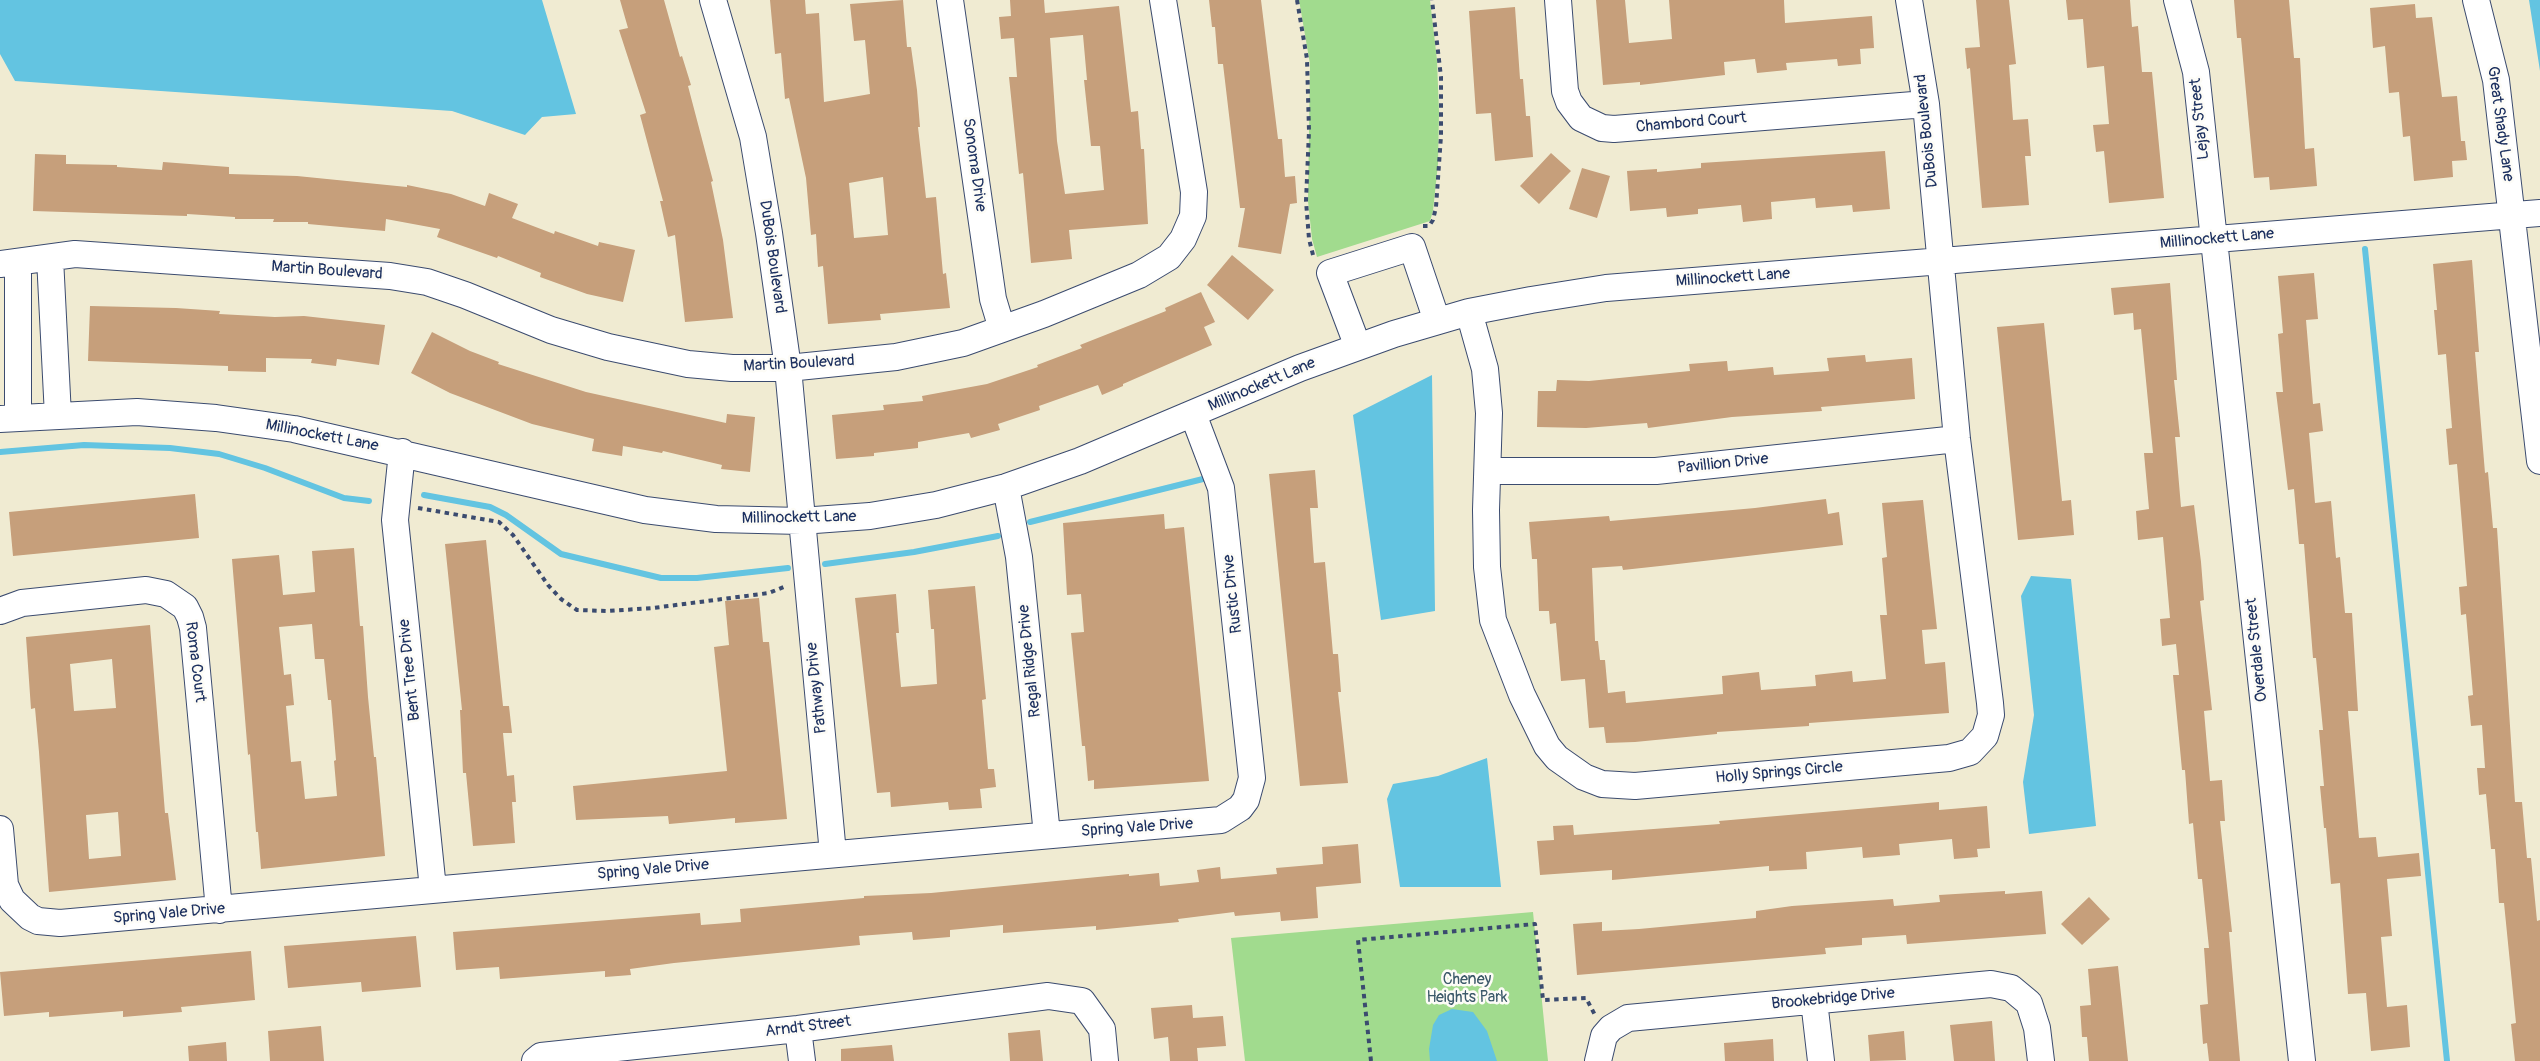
<!DOCTYPE html>
<style>
body{margin:0}
canvas{display:block;background:#f0ebd2}
</style>
<canvas width="2540" height="1061"></canvas>
<script>
const g = document.querySelector('canvas').getContext('2d');
g.lineJoin = 'round';
function fill(path, color) { g.fillStyle = color; g.fill(path, 'evenodd'); }
const poly = rows => new Path2D(rows.map(r => 'M' + r).join(''));
function strokePath(path, color, width, dash) { g.strokeStyle = color; g.lineWidth = width; g.lineCap = dash ? 'butt' : 'round'; g.setLineDash(dash || []); g.stroke(path); }
function drawText(font, color, halo, rows, align = 'center') {
  g.font = font + ' Pangolin,sans-serif'; g.lineWidth = 5; g.setLineDash([]); g.textBaseline = 'middle'; g.strokeStyle = halo; g.fillStyle = color; for (const [text, x, y, turn = 0] of rows) {
    g.save(); g.translate(x, y); g.rotate((+turn || 0) * Math.PI / 180); g.textAlign = isNaN(turn) ? turn : align; if (halo) g.strokeText(text, 0, 0); g.fillText(text, 0, 0); g.restore();
  }
}
const green = poly([
 [1299,0,1430,0,1437,60,1439,112,1438,164,1433,211,1430,221,1317,257,1312,239,1308,201,1310,64],
 [1533,912,1548,1061,1245,1061,1231,938]
]);
const water = poly([
 [0,0,542,0,576,114,542,117,525,135,452,111,15,81,0,54],
 [2529,0,2540,0,2540,71],
 [1432,375,1435,611,1381,620,1353,415],
 [2031,576,2071,579,2096,826,2029,834,2023,782,2034,715,2021,596],
 [1487,758,1501,887,1400,887,1387,799,1393,784,1438,776],
 [1452,1009,1473,1012,1487,1031,1497,1061,1430,1061,1429,1049,1433,1025,1439,1015]
]);
const stream = poly([
 [2365,249,2447,1061],
 [0,452,84,445,170,448,219,454,265,468,344,498,369,501],
 [424,495,490,507,506,515,561,554,661,578,697,578,788,568],
 [1030,522,1207,478],
 [825,564,914,552,998,536]
]);
const building = poly([
 [620,0,664,0,680,57,682,56,691,85,688,86,713,181,711,182,723,240,733,318,685,322,675,235,668,237,660,201,663,201,640,115,646,113,619,30,628,28],
 [770,0,805,0,806,14,819,13,824,102,870,94,865,40,854,41,850,4,903,0,907,47,911,47,917,90,920,127,918,127,926,198,936,197,943,274,946,273,950,308,880,314,881,320,828,324,823,266,818,267,816,234,811,235,806,178,789,98,785,99,781,53,775,54],
 [883,177,888,235,854,238,849,183],
 [1010,0,1044,0,1045,13,1119,6,1131,112,1138,111,1141,149,1144,149,1148,224,1069,230,1072,259,1031,263,1023,173,1019,174,1009,77,1017,77,1014,38,1001,39,999,17,1011,16],
 [1083,35,1087,80,1084,80,1091,146,1100,146,1104,190,1065,194,1057,141,1050,38],
 [1209,0,1261,0,1278,139,1282,139,1285,177,1295,176,1297,203,1290,204,1281,254,1238,247,1245,208,1240,208,1223,64,1218,64,1215,27,1212,27],
 [1596,0,1625,0,1629,43,1672,39,1669,0,1784,0,1785,23,1872,16,1874,48,1860,49,1861,64,1838,66,1837,59,1786,63,1787,70,1757,73,1755,59,1724,62,1725,75,1640,85,1640,82,1603,85],
 [1976,0,2009,0,2016,64,2009,65,2013,120,2028,119,2031,156,2025,156,2029,205,1982,208,1970,68,1967,69,1965,48,1980,47],
 [2066,0,2130,0,2132,27,2138,26,2142,72,2152,72,2164,198,2109,203,2104,151,2096,152,2093,125,2109,124,2104,66,2087,68,2083,19,2068,20],
 [2234,0,2289,0,2294,58,2300,58,2305,149,2314,148,2317,186,2270,190,2269,177,2254,178,2241,38,2237,38],
 [2415,4,2416,18,2432,17,2442,97,2457,96,2461,141,2465,141,2467,160,2452,161,2453,177,2414,181,2410,136,2403,137,2399,92,2389,93,2385,46,2373,48,2370,8],
 [1515,7,1520,79,1523,79,1526,116,1530,116,1533,157,1495,161,1491,113,1476,114,1469,11],
 [1885,151,1890,209,1853,212,1852,205,1816,208,1815,198,1771,202,1772,219,1743,222,1741,205,1698,209,1698,214,1667,217,1666,208,1630,211,1627,171,1657,169,1657,172,1701,168,1701,163],
 [1551,153,1571,171,1539,204,1520,186],
 [35,154,66,155,66,164,117,165,117,167,162,170,163,162,229,167,229,174,297,176,407,187,407,185,451,194,485,206,489,193,518,204,512,218,554,234,555,231,598,246,599,242,635,250,623,302,587,294,540,277,541,273,498,256,497,258,437,237,440,229,386,219,385,231,308,224,308,222,273,222,274,219,235,219,235,217,187,214,187,216,33,211],
 [1582,168,1610,176,1597,218,1569,209],
 [1232,255,1274,290,1248,320,1207,285],
 [2472,260,2479,352,2475,352,2485,473,2488,472,2493,528,2497,528,2515,802,2522,802,2527,858,2531,858,2537,921,2540,920,2540,1061,2515,1061,2511,1024,2516,1023,2504,903,2499,903,2495,849,2491,849,2486,794,2479,795,2477,768,2485,768,2482,725,2471,726,2468,696,2473,695,2466,614,2461,615,2459,587,2467,586,2457,464,2449,465,2446,429,2452,428,2446,354,2438,355,2434,310,2437,310,2433,264],
 [2314,273,2318,319,2306,320,2313,404,2320,403,2323,431,2309,433,2315,503,2331,501,2336,558,2340,557,2345,613,2352,613,2358,711,2348,711,2359,838,2376,837,2378,857,2419,853,2421,876,2387,879,2392,936,2381,937,2387,1007,2407,1005,2410,1047,2371,1051,2366,993,2348,994,2340,883,2331,884,2326,828,2324,828,2320,786,2324,786,2319,730,2323,730,2316,658,2313,658,2304,544,2299,544,2294,489,2288,490,2276,392,2283,392,2278,334,2283,333,2278,276],
 [2170,283,2177,380,2174,380,2180,437,2175,437,2181,507,2194,505,2201,562,2204,600,2200,601,2212,710,2204,711,2210,781,2222,780,2225,821,2220,821,2232,932,2229,932,2240,1061,2209,1061,2207,1043,2203,1044,2200,1005,2208,1004,2204,948,2209,948,2202,879,2198,879,2193,823,2189,824,2185,770,2182,770,2173,675,2179,675,2176,644,2162,646,2160,619,2170,618,2163,537,2138,540,2136,511,2149,509,2144,453,2153,453,2141,329,2134,330,2133,313,2114,315,2111,288],
 [1201,292,1215,322,1204,327,1212,345,1123,384,1123,386,1102,395,1098,385,1039,406,1040,410,998,424,1000,430,971,438,969,433,918,442,918,448,874,453,874,456,836,459,832,415,884,410,883,405,923,401,922,396,987,384,1038,367,1037,365,1082,348,1080,345,1166,311,1165,308],
 [90,306,176,308,220,311,219,314,275,317,304,316,385,325,379,365,337,359,336,366,311,363,312,359,266,358,266,372,228,371,228,366,88,361],
 [2044,323,2062,501,2071,500,2074,535,2018,540,1997,327],
 [432,332,470,351,499,362,498,364,586,392,726,423,727,414,755,417,750,472,721,469,722,465,663,451,662,453,623,446,622,456,592,451,594,439,532,424,450,393,411,373],
 [1865,355,1866,362,1912,358,1915,399,1821,407,1822,411,1732,417,1648,428,1647,423,1586,428,1537,427,1538,391,1556,391,1557,380,1589,381,1690,371,1689,364,1727,361,1728,371,1773,367,1774,375,1829,371,1827,358],
 [1315,470,1318,508,1310,508,1314,563,1325,562,1333,654,1338,654,1341,692,1338,692,1348,783,1300,786,1269,474],
 [195,494,199,538,13,556,9,512],
 [1826,499,1828,514,1839,512,1843,545,1660,566,1623,570,1622,566,1592,568,1595,641,1598,641,1600,660,1605,660,1608,693,1625,691,1626,703,1723,694,1722,676,1759,672,1761,690,1816,686,1815,675,1852,671,1853,682,1886,679,1880,615,1887,615,1882,558,1887,557,1882,503,1923,500,1937,629,1922,630,1925,664,1945,662,1949,713,1809,723,1809,726,1717,732,1717,734,1635,742,1606,743,1604,727,1589,728,1585,679,1561,681,1556,623,1550,624,1549,611,1539,611,1537,559,1532,559,1529,522,1609,516,1610,521,1755,508],
 [1164,514,1165,529,1184,527,1209,781,1094,789,1094,780,1088,781,1085,746,1082,746,1071,633,1084,632,1081,594,1067,595,1063,523],
 [486,540,503,706,509,706,512,733,503,733,507,776,514,775,516,802,512,802,515,843,473,846,466,773,463,773,460,710,462,710,445,544],
 [354,548,360,626,363,626,368,697,374,757,376,757,385,856,261,869,258,832,256,832,250,754,248,755,232,559,279,555,283,595,315,592,312,551],
 [312,624,315,659,324,659,328,700,331,700,336,760,334,761,337,796,305,799,301,761,291,762,286,706,294,705,291,674,284,675,279,627],
 [975,586,986,699,982,700,988,769,994,769,996,787,980,789,982,808,949,810,948,802,891,807,890,792,877,793,855,598,896,594,899,633,896,633,901,687,937,684,934,629,931,629,928,590],
 [759,598,763,642,769,642,787,819,735,823,735,818,669,824,668,816,576,820,573,786,727,771,714,647,729,645,725,601],
 [150,625,165,813,168,813,176,880,49,892,39,752,35,708,31,709,26,637],
 [112,659,116,708,74,711,70,664],
 [118,812,121,856,89,859,86,815],
 [1939,802,1939,810,1987,806,1990,848,1977,849,1978,857,1954,859,1952,839,1899,844,1900,855,1863,858,1862,847,1806,852,1807,869,1769,871,1769,866,1612,880,1612,870,1540,875,1537,841,1554,840,1553,826,1573,825,1574,835,1720,824,1719,821],
 [1358,844,1361,883,1316,887,1318,918,1281,921,1280,912,1235,916,1234,912,1178,919,1179,922,1096,930,1096,926,1003,933,1003,925,950,930,950,937,913,940,912,932,859,936,860,945,674,963,630,969,631,975,605,977,605,971,500,979,499,967,456,970,453,932,700,913,701,925,741,922,740,909,864,898,864,896,931,893,1129,874,1129,876,1159,873,1160,886,1199,882,1197,870,1220,867,1221,879,1277,874,1276,868,1323,864,1322,847],
 [2005,891,2005,894,2042,891,2046,934,1907,944,1906,935,1862,938,1862,945,1825,948,1826,954,1577,975,1573,924,1602,922,1602,931,1639,929,1756,918,1756,911,1792,906,1893,899,1894,906,1940,902,1939,895],
 [2089,897,2110,919,2082,945,2061,924],
 [416,936,421,987,362,992,361,982,288,988,284,946],
 [251,951,255,1000,181,1007,182,1012,123,1017,123,1011,49,1017,49,1012,4,1016,0,972],
 [2118,966,2128,1061,2089,1061,2087,1037,2082,1037,2080,1006,2091,1005,2088,969],
 [1192,1005,1193,1018,1223,1016,1226,1046,1197,1048,1198,1061,1170,1061,1168,1037,1154,1039,1151,1008],
 [1992,1021,1995,1061,1954,1061,1950,1025],
 [321,1026,324,1061,270,1061,268,1031],
 [1040,1030,1043,1061,1010,1061,1008,1033],
 [1904,1031,1906,1060,1870,1061,1868,1035],
 [1773,1039,1774,1061,1725,1061,1724,1043],
 [226,1042,227,1061,189,1061,188,1046],
 [892,1045,894,1061,841,1061,841,1049]
]);
const path = poly([
 [1297,0,1307,59,1309,131,1306,201,1309,239,1314,259],
 [1423,226,1429,226,1433,220,1436,207,1441,136,1441,77,1432,0],
 [418,508,499,522,513,535,548,585,561,599,577,610,608,611,653,608,769,593,786,586],
 [1371,1061,1358,940,1535,924,1543,1000,1586,998,1595,1015]
]);
const minor = poly([
 [713,0,753,137,769,233,788,368,833,854],
 [950,0,993,299,1002,329],
 [1558,0,1565,91,1569,102,1581,118,1602,128,1614,129,1926,104],
 [2177,0,2196,72,2302,1061],
 [2476,0,2496,80,2540,461],
 [50,258,58,416],
 [18,262,18,417],
 [0,264,75,254,390,276,427,282,465,295,551,330,608,347,688,364,732,368,788,368,896,357,963,343,1044,314,1139,275,1169,257,1183,239,1193,216,1194,192,1163,0],
 [1469,312,1485,369,1489,413,1486,510,1487,567,1493,620,1522,695,1547,746,1557,758,1584,777,1602,784,1635,786,1949,758,1970,752,1985,736,1991,715,1990,703,1957,439,1926,104,1909,0],
 [1358,347,1330,273,1412,247,1437,321],
 [0,419,137,412,216,418,294,429,645,510,716,519,801,521,870,516,936,505,1006,487,1080,461,1300,368,1394,334,1469,312,1531,300,1606,288,2540,213],
 [402,452,395,520,433,889],
 [1488,471,1656,471,1957,439],
 [1006,487,1019,557,1047,835],
 [0,611,22,603,146,590,166,594,185,607,190,617,193,628,219,910],
 [0,829,5,885,12,900,30,917,38,921,60,923,1221,820,1240,808,1246,800,1252,778,1221,488,1193,414],
 [1814,1001,1821,1061],
 [798,1029,802,1061],
 [535,1061,541,1056,798,1029,1048,996,1082,1001,1102,1029,1105,1061],
 [1598,1061,1604,1036,1611,1028,1628,1018,1991,984,2011,988,2029,1003,2037,1028,2041,1061]
]);
const streetNames = [
 ["Lejay Street",2200,119,-96],
 ["Chambord Court",1691,123,-5],
 ["Great Shady Lane",2500,124,82],
 ["DuBois Boulevard",1927,131,-96],
 ["Sonoma Drive",974,165,82],
 ["Millinockett Lane",2217,239,-5],
 ["DuBois Boulevard",772,257,82],
 ["Martin Boulevard",327,271,4],
 ["Millinockett Lane",1733,278,-4],
 ["Martin Boulevard",799,364,-3],
 ["Millinockett Lane",1262,385,-23],
 ["Millinockett Lane",322,436,11],
 ["Pavillion Drive",1723,464,-6],
 ["Millinockett Lane",799,518,-1],
 ["Rustic Drive",1233,594,-96],
 ["Overdale Street",2257,650,-96],
 ["Regal Ridge Drive",1030,661,-96],
 ["Roma Court",195,662,83],
 ["Bent Tree Drive",410,670,-96],
 ["Pathway Drive",817,688,-96],
 ["Holly Springs Circle",1779,773,-5],
 ["Spring Vale Drive",1137,828,-4],
 ["Spring Vale Drive",653,870,-5],
 ["Spring Vale Drive",169,914,-5],
 ["Brookebridge Drive",1833,999,-5],
 ["Arndt Street",808,1027,-7]
];
const parkNames = [
 ["Cheney",1467,980],
 ["Heights Park",1467,998]
];
fill(green, '#a1db8e');
fill(water, '#63c4e1');
strokePath(stream, '#63c4e1', 6);
fill(building, '#c69f7b');
strokePath(minor, '#3b4b6f', 28);
strokePath(path, '#3b4b6f', 4, [4.5, 4.5]);
strokePath(minor, '#fff', 26);
drawText('16px', '#1b2f5e', '#fdfcf7', streetNames);
drawText('16px', '#3c5a6a', '#fdfcf7', parkNames);
</script>
